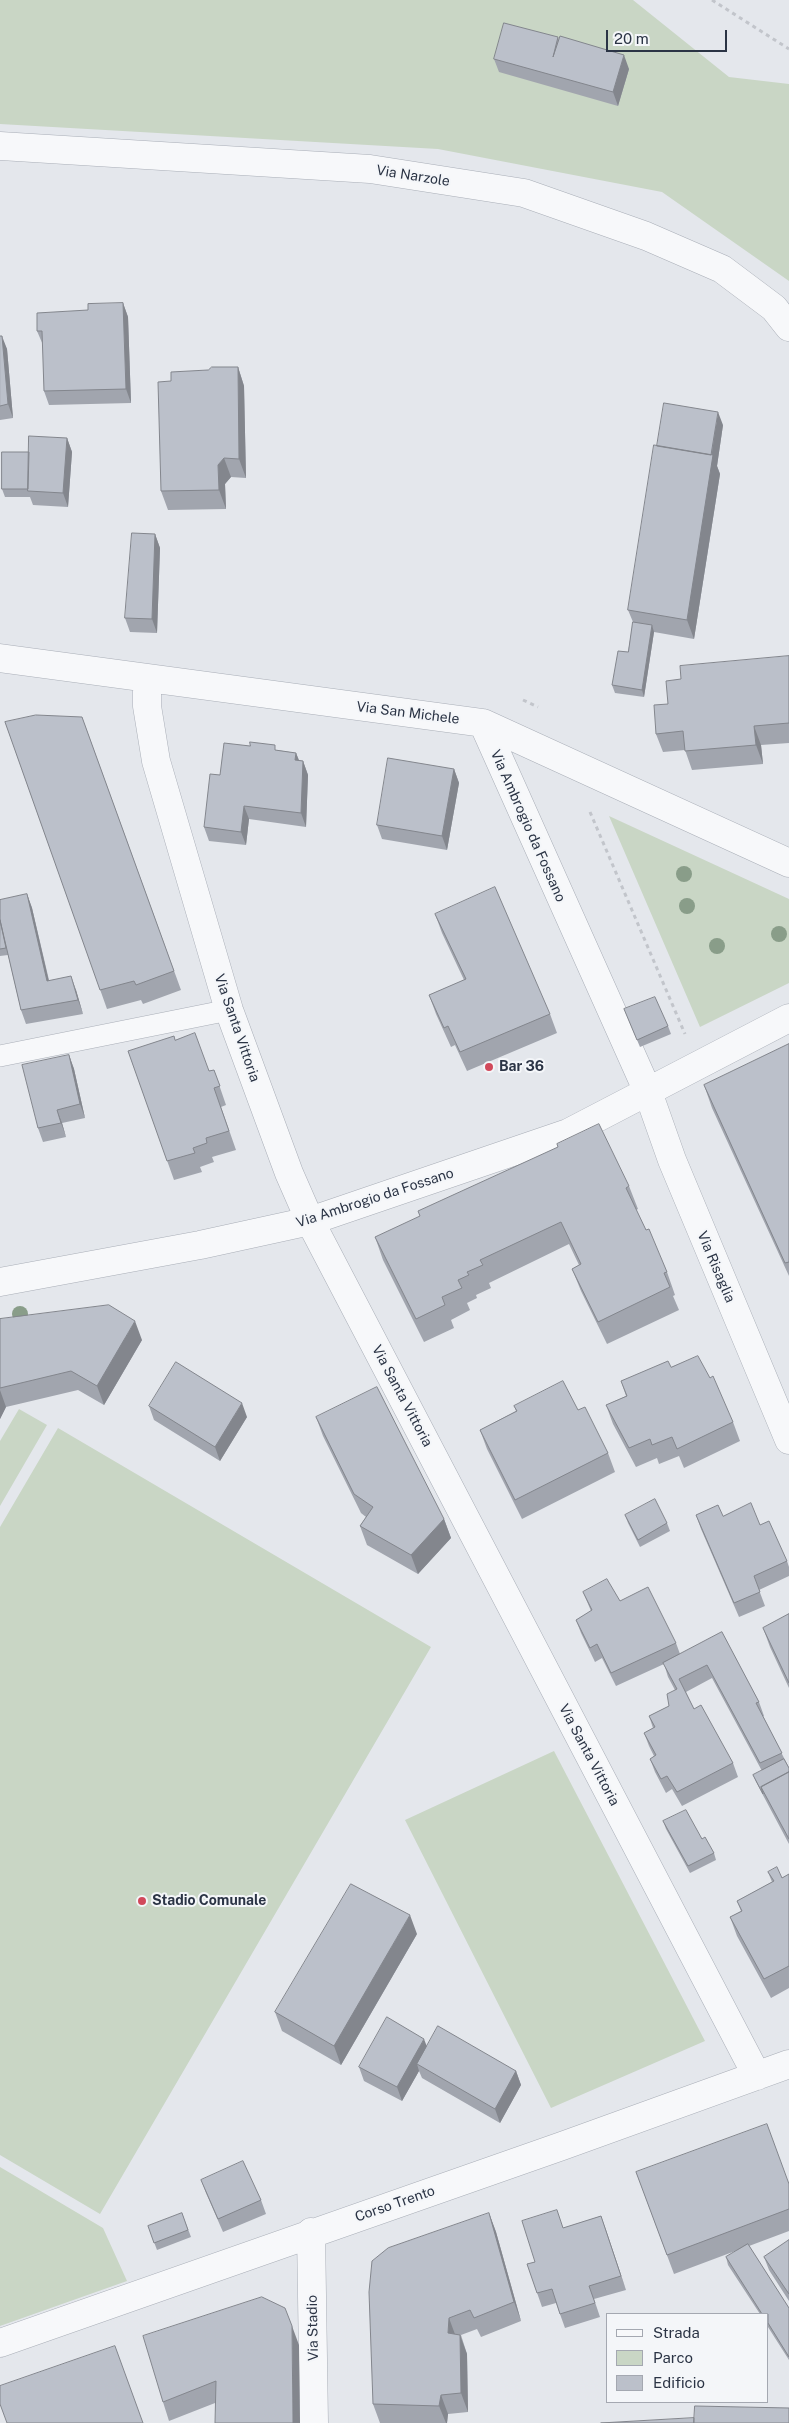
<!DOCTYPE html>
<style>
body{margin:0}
#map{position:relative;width:789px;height:2423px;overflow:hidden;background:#e4e7ec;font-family:"Public Sans",sans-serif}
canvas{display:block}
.legend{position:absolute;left:606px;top:2313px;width:162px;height:90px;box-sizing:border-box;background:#f4f6f9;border:1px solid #a4a8b1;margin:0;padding:6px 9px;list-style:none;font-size:15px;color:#2b3445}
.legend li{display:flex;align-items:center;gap:10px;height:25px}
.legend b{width:25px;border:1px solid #a4a8b1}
.scale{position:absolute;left:606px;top:30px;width:121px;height:22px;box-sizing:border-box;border:2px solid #2b3445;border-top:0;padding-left:6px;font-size:15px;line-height:18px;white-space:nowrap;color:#2b3445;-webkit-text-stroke:4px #f4f6f9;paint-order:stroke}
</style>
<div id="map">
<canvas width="789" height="2423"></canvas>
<ul class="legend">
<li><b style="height:6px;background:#f7f8fa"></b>Strada</li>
<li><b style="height:14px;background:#c9d6c5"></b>Parco</li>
<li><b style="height:14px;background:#bbc0ca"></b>Edificio</li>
</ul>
<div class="scale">20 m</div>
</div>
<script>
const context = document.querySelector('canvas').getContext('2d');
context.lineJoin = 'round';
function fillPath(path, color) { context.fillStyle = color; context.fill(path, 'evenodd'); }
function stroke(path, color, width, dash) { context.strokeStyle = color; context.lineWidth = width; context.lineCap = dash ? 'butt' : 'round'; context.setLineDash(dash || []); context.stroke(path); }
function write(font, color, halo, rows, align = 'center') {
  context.font = font + ' "Public Sans",sans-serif'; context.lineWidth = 4; context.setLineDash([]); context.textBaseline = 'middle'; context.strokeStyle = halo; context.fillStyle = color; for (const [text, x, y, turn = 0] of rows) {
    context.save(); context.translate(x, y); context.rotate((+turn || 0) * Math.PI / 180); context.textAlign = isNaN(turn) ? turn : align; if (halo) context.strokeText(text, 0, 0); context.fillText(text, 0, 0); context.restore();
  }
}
fillPath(new Path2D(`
 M 0,0 L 633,0 L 729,77 L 789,84 L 789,281 L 662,192 L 438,149 L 0,124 Z
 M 609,816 L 789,899 L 789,983 L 700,1027 Z
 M 19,1409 L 47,1425 L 0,1506 L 0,1441 Z
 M 58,1428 L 431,1647 L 100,2214 L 0,2155 L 0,1527 Z
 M 554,1751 L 705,2041 L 551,2108 L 405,1820 Z
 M 0,2167 L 103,2228 L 127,2281 L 0,2326 Z`), '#c9d6c5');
const service = new Path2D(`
 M 0,1056 L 229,1010`);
const minor = new Path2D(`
 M 0,146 L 370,169 L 524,193 L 646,236 L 722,269 L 774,308 L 789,327
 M 0,658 L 483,723 L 789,863
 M 147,679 L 147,706 L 156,761 L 229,1010 L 289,1173 L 310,1221 L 757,2076
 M 483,723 L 648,1092 L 672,1160 L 789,1440
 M 0,1282 L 200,1245 L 310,1221 L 568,1133 L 789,1018
 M 311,2232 L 314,2423
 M 0,2343 L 562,2146 L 789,2064`);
stroke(service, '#a9aeb7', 22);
stroke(minor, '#a9aeb7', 29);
stroke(new Path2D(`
 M 712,0 L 789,49
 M 523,700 L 538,707
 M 590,812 L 685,1034`), '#c2c5cb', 3, [4, 4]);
stroke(service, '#f7f8fa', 21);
stroke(minor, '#f7f8fa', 28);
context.fillStyle = '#899d89';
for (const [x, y] of [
 [684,874],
 [687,906],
 [779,934],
 [717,946],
 [20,1314]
]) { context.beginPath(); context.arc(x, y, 8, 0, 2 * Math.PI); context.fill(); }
fillPath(new Path2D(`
 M 558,37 L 559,40 L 629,69 L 618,106 L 499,72 L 494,59 Z
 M 123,303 L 128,317 L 131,403 L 49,405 L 44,391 L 43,345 L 37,331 Z
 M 0,336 L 7,349 L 13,418 L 0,420 Z
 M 238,367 L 244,386 L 246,478 L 231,477 L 225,484 L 226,509 L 168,510 L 161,491 L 171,381 L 208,370 Z
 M 723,425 L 717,466 L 720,474 L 694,639 L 654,632 L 644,697 L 615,693 L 612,685 L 628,652 L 633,622 L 628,610 L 657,446 Z
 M 67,438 L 72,452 L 68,507 L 33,505 L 30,497 L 5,497 L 2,489 L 29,452 Z
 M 155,534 L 160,548 L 157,633 L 130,632 L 125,618 Z
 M 789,656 L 789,743 L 761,745 L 763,764 L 692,770 L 685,750 L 663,752 L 656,734 L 668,704 L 681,679 Z
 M 82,717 L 181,990 L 143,1004 L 141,1000 L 107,1009 L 5,722 Z
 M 277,750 L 296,753 L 299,760 L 303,761 L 308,775 L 306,827 L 249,819 L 246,845 L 209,841 L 204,827 Z
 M 454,769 L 459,783 L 447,850 L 382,839 L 377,825 Z
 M 27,894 L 32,908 L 49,980 L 76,990 L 83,1014 L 26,1024 L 21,1010 L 8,955 L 0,956 L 0,900 Z
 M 435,914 L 550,1014 L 557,1033 L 467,1071 L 455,1045 L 451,1047 L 436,1014 L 429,995 L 464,980 L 442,933 Z
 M 624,1009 L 668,1026 L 671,1034 L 640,1047 Z
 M 176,1040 L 209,1071 L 214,1070 L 226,1105 L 221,1107 L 236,1150 L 212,1157 L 214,1162 L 200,1167 L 202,1172 L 174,1180 L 128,1051 Z
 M 789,1044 L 789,1276 L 712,1108 L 704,1085 Z
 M 69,1055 L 74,1069 L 85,1118 L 62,1123 L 66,1137 L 43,1142 L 38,1128 Z
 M 629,1186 L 638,1209 L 636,1210 L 667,1272 L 675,1295 L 673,1296 L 679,1310 L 607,1344 L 581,1291 L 572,1269 L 579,1265 L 569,1244 L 489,1283 L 491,1288 L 476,1295 L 477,1298 L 467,1303 L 470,1310 L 451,1320 L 454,1328 L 424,1342 L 383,1260 L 375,1237 Z
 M 0,1319 L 142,1340 L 104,1405 L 78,1390 L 6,1407 L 0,1419 Z
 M 671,1367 L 733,1422 L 740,1441 L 684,1468 L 679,1456 L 659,1464 L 657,1458 L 636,1467 L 613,1424 L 606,1405 L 626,1396 L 621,1381 Z
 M 149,1406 L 247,1417 L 220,1461 L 154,1420 Z
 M 514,1406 L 578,1410 L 608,1453 L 615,1472 L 522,1519 L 487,1449 L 480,1430 L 516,1411 Z
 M 316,1417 L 444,1519 L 451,1538 L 418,1574 L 367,1545 L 360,1526 L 366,1517 L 361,1513 L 323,1436 Z
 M 625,1515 L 667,1523 L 670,1531 L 640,1547 L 628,1523 Z
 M 696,1515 L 723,1516 L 760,1525 L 787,1561 L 789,1567 L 789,1576 L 759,1590 L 765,1606 L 739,1617 L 701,1529 Z
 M 583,1592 L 620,1601 L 676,1643 L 680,1654 L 722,1632 L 759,1702 L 764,1716 L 763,1716 L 789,1768 L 789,1844 L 756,1782 L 753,1775 L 762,1771 L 712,1678 L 686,1692 L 694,1709 L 733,1763 L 738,1777 L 682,1806 L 672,1789 L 666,1793 L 655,1772 L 650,1759 L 654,1756 L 649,1746 L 644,1733 L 653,1728 L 649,1716 L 669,1706 L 675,1690 L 668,1677 L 664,1664 L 616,1686 L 602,1658 L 595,1662 L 581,1633 L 576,1620 L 591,1611 Z
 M 789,1614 L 789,1688 L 770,1647 L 763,1628 Z
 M 663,1821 L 702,1839 L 714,1853 L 716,1860 L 690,1873 L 666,1829 Z
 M 768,1872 L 782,1878 L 789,1874 L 789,1988 L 771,1998 L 737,1936 L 730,1917 L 741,1911 L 737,1901 L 772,1882 Z
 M 417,1934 L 341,2065 L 282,2031 L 275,2012 Z
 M 427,2046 L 516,2071 L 521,2085 L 500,2123 L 422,2078 L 419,2071 L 402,2101 L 364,2081 L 359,2067 Z
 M 636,2172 L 789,2184 L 789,2231 L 749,2246 L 789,2308 L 789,2360 L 768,2327 L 768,2314 L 760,2314 L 728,2265 L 726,2257 L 738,2250 L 674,2274 Z
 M 201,2180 L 261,2200 L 266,2214 L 223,2232 L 206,2193 Z
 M 182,2213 L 191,2237 L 157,2250 L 148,2226 Z
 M 489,2213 L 496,2232 L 521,2321 L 481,2337 L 477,2329 L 461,2335 L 467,2354 L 468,2412 L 448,2414 L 447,2423 L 380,2423 L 373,2404 Z
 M 601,2216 L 626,2290 L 594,2299 L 600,2317 L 565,2328 L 556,2303 L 542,2307 L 527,2264 L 535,2262 L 563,2228 Z
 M 789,2240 L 789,2301 L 769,2270 L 764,2257 Z
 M 299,2345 L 215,2403 L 169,2421 L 163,2402 Z`), '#a1a5ae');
fillPath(new Path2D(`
 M 624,55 L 629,69 L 618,106 L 613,92 Z
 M 123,303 L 128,317 L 131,403 L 126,389 Z
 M 2,336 L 7,349 L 13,418 L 8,404 Z
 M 238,367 L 244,386 L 246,478 L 239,459 Z
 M 718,412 L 723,425 L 717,466 L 720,474 L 694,639 L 687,620 Z
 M 67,438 L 72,452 L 68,507 L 63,493 Z
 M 224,458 L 231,477 L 225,484 L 226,509 L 219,490 L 218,465 Z
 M 155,534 L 160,548 L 157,633 L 152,619 Z
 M 652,625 L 654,632 L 644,697 L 642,690 Z
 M 754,726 L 761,745 L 763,764 L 756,745 Z
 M 296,753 L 301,766 L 295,760 Z
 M 303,761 L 308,775 L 306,827 L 301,813 Z
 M 454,769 L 459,783 L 447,850 L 442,836 Z
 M 244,806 L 249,819 L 246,845 L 241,832 Z
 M 27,894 L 32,908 L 52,995 L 47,981 Z
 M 71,976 L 76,990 L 83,1014 L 78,1000 Z
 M 69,1055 L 74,1069 L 85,1118 L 80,1104 Z
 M 57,1110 L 62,1123 L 66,1137 L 61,1123 Z
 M 135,1321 L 142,1340 L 104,1405 L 97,1386 Z
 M 0,1390 L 6,1407 L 0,1419 Z
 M 242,1403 L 247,1417 L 220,1461 L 215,1447 Z
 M 444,1519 L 451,1538 L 418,1574 L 411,1555 Z
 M 410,1915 L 417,1934 L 341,2065 L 334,2046 Z
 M 424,2039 L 429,2052 L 417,2064 L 419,2071 L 402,2101 L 397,2087 Z
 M 516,2071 L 521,2085 L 500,2123 L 495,2109 Z
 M 489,2213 L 496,2232 L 521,2321 L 514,2302 Z
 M 601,2216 L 606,2230 L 626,2290 L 621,2276 Z
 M 449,2318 L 456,2337 L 448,2333 Z
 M 292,2326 L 299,2345 L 300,2423 L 293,2423 Z
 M 460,2335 L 467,2354 L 468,2412 L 461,2393 Z
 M 441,2395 L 448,2414 L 447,2423 L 446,2423 L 439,2406 Z`), '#83868d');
const building = new Path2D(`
 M 504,23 L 558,37 L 553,57 L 560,36 L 624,55 L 613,92 L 494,59 Z
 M 123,303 L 126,389 L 44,391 L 42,331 L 37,331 L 37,313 L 88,310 L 88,304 Z
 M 0,336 L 2,336 L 8,404 L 0,406 Z
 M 212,367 L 238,367 L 239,459 L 224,458 L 218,465 L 219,490 L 161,491 L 158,382 L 171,381 L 171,372 L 208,370 Z
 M 664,403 L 718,412 L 711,455 L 657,446 Z
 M 29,436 L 67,438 L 63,493 L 28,491 Z
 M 654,445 L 713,455 L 687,620 L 628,610 Z
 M 2,452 L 29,452 L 28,489 L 2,489 Z
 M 132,533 L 155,534 L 152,619 L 125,618 Z
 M 633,622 L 652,625 L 642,690 L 612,685 L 618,651 L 628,652 Z
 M 789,656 L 789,723 L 754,726 L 756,745 L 685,751 L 683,731 L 656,734 L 654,705 L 668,704 L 666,681 L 681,679 L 680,666 Z
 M 36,715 L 82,717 L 174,971 L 136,985 L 134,981 L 100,990 L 5,722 Z
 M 250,742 L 275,745 L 275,750 L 296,753 L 295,760 L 303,761 L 301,813 L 244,806 L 241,832 L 204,827 L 210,774 L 220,775 L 224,743 L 250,746 Z
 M 388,758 L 454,769 L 442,836 L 377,825 Z
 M 495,887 L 550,1014 L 460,1052 L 448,1026 L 444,1028 L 429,995 L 466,979 L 435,914 Z
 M 27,894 L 47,981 L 71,976 L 78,1000 L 21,1010 L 0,920 L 0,900 Z
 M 0,920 L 6,948 L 0,949 Z
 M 655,997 L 668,1026 L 637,1040 L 624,1009 Z
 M 195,1033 L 209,1071 L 214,1070 L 220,1086 L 214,1088 L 229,1131 L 206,1138 L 207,1143 L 193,1148 L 195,1153 L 167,1161 L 128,1051 L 174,1036 L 175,1040 Z
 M 789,1044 L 789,1262 L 785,1263 L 704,1085 Z
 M 69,1055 L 80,1104 L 57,1110 L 61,1123 L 38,1128 L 22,1065 Z
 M 599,1124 L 629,1186 L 626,1188 L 646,1230 L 649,1229 L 667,1272 L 664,1273 L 670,1287 L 598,1322 L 572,1269 L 581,1264 L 561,1222 L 480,1260 L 483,1265 L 467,1272 L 469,1275 L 458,1280 L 462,1288 L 442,1297 L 445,1305 L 416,1319 L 375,1237 L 420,1216 L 418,1211 L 558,1147 L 557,1144 Z
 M 109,1305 L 135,1321 L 97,1386 L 71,1371 L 0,1388 L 0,1319 Z
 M 698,1356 L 710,1378 L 713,1376 L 733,1422 L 677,1449 L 672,1437 L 652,1445 L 650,1439 L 629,1448 L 606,1405 L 627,1396 L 621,1381 L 668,1361 L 671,1367 Z
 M 176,1362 L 242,1403 L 215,1447 L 149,1406 Z
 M 563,1381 L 578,1410 L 585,1407 L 608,1453 L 515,1500 L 480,1430 L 517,1411 L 514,1406 Z
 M 377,1387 L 444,1519 L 411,1555 L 360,1526 L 373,1507 L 354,1494 L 316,1417 Z
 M 655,1499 L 667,1523 L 638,1540 L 625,1515 Z
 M 751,1503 L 760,1525 L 769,1521 L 787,1561 L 754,1576 L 760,1592 L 734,1603 L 696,1515 L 718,1505 L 723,1516 Z
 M 607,1579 L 620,1601 L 648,1587 L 676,1643 L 611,1673 L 597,1644 L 590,1648 L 576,1620 L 592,1610 L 583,1592 Z
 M 789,1614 L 789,1683 L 763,1628 Z
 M 722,1632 L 759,1702 L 756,1703 L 782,1753 L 760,1763 L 707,1665 L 679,1679 L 694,1709 L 701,1705 L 733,1763 L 677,1792 L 667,1776 L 661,1779 L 650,1759 L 656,1755 L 644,1733 L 655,1727 L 649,1716 L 669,1706 L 667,1694 L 677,1689 L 663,1663 Z
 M 784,1759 L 789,1768 L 789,1772 L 761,1787 L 763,1794 L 753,1775 Z
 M 789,1772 L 789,1839 L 761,1787 Z
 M 686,1810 L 702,1839 L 705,1837 L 714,1853 L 688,1866 L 663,1821 Z
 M 777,1867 L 782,1878 L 789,1874 L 789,1966 L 764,1979 L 730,1917 L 742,1911 L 737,1901 L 774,1881 L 768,1872 Z
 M 351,1884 L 410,1915 L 334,2046 L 275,2012 Z
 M 387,2017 L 424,2039 L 397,2087 L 359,2067 Z
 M 438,2026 L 516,2071 L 495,2109 L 417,2064 Z
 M 767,2124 L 789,2184 L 789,2209 L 667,2255 L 636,2172 Z
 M 243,2161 L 261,2200 L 218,2219 L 201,2180 Z
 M 557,2210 L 563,2228 L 601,2216 L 621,2276 L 589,2286 L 595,2303 L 560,2314 L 552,2289 L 537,2293 L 527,2264 L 535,2262 L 522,2221 Z
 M 182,2213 L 188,2230 L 154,2243 L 148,2226 Z
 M 489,2213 L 514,2302 L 474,2318 L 470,2310 L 449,2318 L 448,2333 L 460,2335 L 461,2393 L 441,2395 L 439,2406 L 373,2404 L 369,2292 L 372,2261 L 388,2248 Z
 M 789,2240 L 789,2294 L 764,2257 Z
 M 748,2244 L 789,2308 L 789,2357 L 768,2323 L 768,2314 L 762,2314 L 726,2257 Z
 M 262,2297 L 285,2308 L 292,2326 L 293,2423 L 215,2423 L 216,2381 L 163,2402 L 143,2336 Z
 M 115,2346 L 143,2423 L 7,2423 L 0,2404 L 0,2386 Z
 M 695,2406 L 789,2408 L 789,2423 L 694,2423 Z
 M 694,2418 L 694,2423 L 601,2423 Z`);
fillPath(building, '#bbc0ca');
stroke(building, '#83868d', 1);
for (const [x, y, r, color] of [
 [489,1067,5,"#d1495b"],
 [142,1901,5,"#d1495b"]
]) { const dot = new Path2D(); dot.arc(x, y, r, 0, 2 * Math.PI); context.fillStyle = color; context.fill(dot); stroke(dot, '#f4f6f9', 2); }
write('14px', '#2b3445', '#f4f6f9', [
 ["Via Narzole",413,176,9],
 ["Via San Michele",408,713,7],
 ["Via Ambrogio da Fossano",528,826,66],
 ["Via Santa Vittoria",237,1028,71],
 ["Via Ambrogio da Fossano",375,1198,-18],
 ["Via Risaglia",716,1267,67],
 ["Via Santa Vittoria",402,1396,62],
 ["Via Santa Vittoria",589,1755,62],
 ["Corso Trento",395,2204,-19],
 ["Via Stadio",313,2328,-91]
]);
write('bold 14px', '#2b3445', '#f4f6f9', [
 ["Bar 36",499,1067],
 ["Stadio Comunale",152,1901]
], 'left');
</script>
